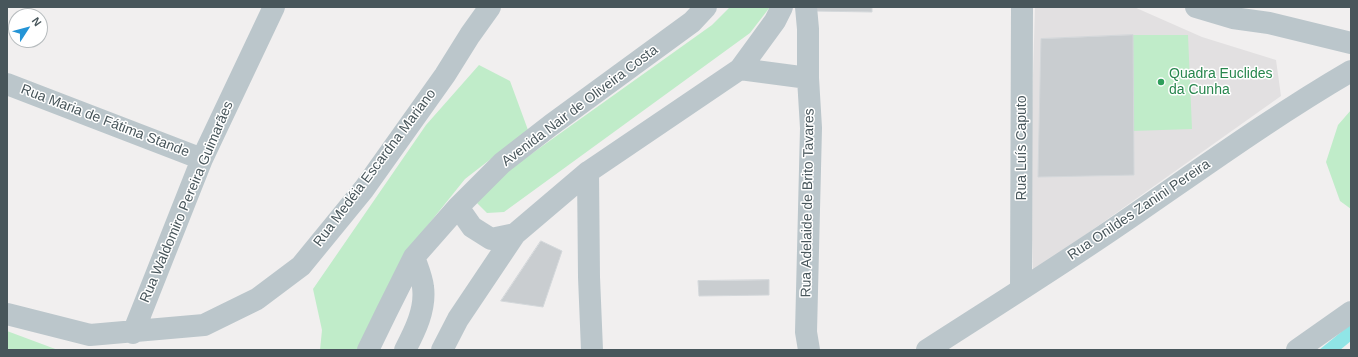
<!DOCTYPE html>
<meta charset="utf-8">
<style>
body{margin:0}
#map{position:relative;width:1358px;height:357px;overflow:hidden;background:#f1efef;font-family:Helvetica,sans-serif}
canvas{display:block}
.frame{position:absolute;inset:0;border:8px solid #48565b;pointer-events:none}
.north{position:absolute;left:8px;top:8px;width:40px;height:40px;box-sizing:border-box;background:#fff;border:1px solid #b6bbbd;border-radius:50%;rotate:54deg;font-size:11px;font-weight:700;line-height:16px;text-align:center;color:#48565b}
.north::after{content:'';display:block;margin:auto;width:14px;height:18px;background:#2494d6;clip-path:polygon(50% 0,100% 100%,50% 72%,0 100%)}
</style>
<div id="map">
<canvas width="1358" height="357"></canvas>
<div class="frame"></div>
<div class="north">N</div>
</div>
<script>
const context = document.querySelector('canvas').getContext('2d');
context.lineJoin = 'round';
function fillPath(path, color) { context.fillStyle = color; context.fill(path, 'evenodd'); }
function stroke(path, color, width, dash) { context.strokeStyle = color; context.lineWidth = width; context.lineCap = dash ? 'butt' : 'round'; context.setLineDash(dash || []); context.stroke(path); }
function write(font, color, halo, rows, align = 'center') {
  context.font = font + ' Helvetica,sans-serif'; context.lineWidth = 3; context.setLineDash([]); context.textBaseline = 'middle'; context.strokeStyle = halo; context.fillStyle = color; for (const [text, x, y, turn = 0] of rows) {
    context.save(); context.translate(x, y); context.rotate((+turn || 0) * Math.PI / 180); context.textAlign = isNaN(turn) ? turn : align; if (halo) context.strokeText(text, 0, 0); context.fillText(text, 0, 0); context.restore();
  }
}
fillPath(new Path2D(`
 M 1035,7 L 1134,7 L 1202,37 L 1276,60 L 1281,96 L 1033,272 L 1030,177 Z`), '#e2e0e1');
fillPath(new Path2D(`
 M 730,7 L 770,7 L 750,33 L 504,212 L 487,213 L 477,203 L 492,182 L 712,25 Z
 M 1133,35 L 1188,35 L 1192,129 L 1132,131 Z
 M 479,65 L 510,81 L 528,130 L 465,179 L 420,235 L 359,350 L 320,350 L 322,330 L 313,289 L 426,125 Z
 M 1351,110 L 1351,209 L 1340,201 L 1326,162 L 1338,125 Z
 M 7,331 L 58,350 L 7,350 Z`), '#c0ecc9');
fillPath(new Path2D(`
 M 1351,324 L 1351,341 L 1340,350 L 1319,350 Z`), '#90e5e6');
const building = new Path2D(`
 M 813,7 L 872,7 L 872,12 L 813,11 Z
 M 1133,35 L 1134,175 L 1038,177 L 1041,39 Z
 M 541,241 L 562,251 L 543,307 L 501,301 Z
 M 769,280 L 769,295 L 699,296 L 698,281 Z`);
fillPath(building, '#c9cdd0');
stroke(building, '#d3d7da', 1);
stroke(new Path2D(`
 M 806,7 L 808,29 L 808,78 L 811,128 L 806,332 L 809,350
 M 1196,7 L 1233,18 L 1269,23 L 1351,43
 M 740,69 L 808,78
 M 7,84 L 202,159
 M 588,172 L 589,277 L 592,350
 M 458,207 L 472,227 L 491,239 L 515,234
 M 1021,289 L 1022,7
 M 7,314 L 90,335 L 204,325 L 257,299 L 301,266 L 364,189 L 445,75 L 470,35 L 490,7
 M 133,333 L 202,159 L 274,7
 M 368,350 L 387,311 L 414,257 L 458,207 L 502,163 L 551,125 L 692,22 L 706,7
 M 405,350 C 415,331 426,309 423,287 C 422,277 417,266 414,257
 M 442,350 L 458,319 L 515,234 L 588,172 L 740,69 L 775,21 L 782,7
 M 927,350 C 992,308 1058,267 1122,223 C 1198,171 1272,117 1351,71
 M 1297,350 L 1351,312`), '#bbc6cb', 22);
for (const [x, y, r, color] of [
 [1161,82,4,"#2e9e5b"]
]) { const dot = new Path2D(); dot.arc(x, y, r, 0, 2 * Math.PI); context.fillStyle = color; context.fill(dot); stroke(dot, '#fff', 1.5); }
write('14px', '#27864d', '#fff', [
 ["Quadra Euclides",1169,74],
 ["da Cunha",1169,90]
], 'left');
write('14px', '#48565b', '#fff', [
 ["Avenida Nair de Oliveira Costa",580,106,-37],
 ["Rua Maria de Fátima Stande",105,121,21],
 ["Rua Luís Caputo",1022,148,-90],
 ["Rua Medéia Escardna Mariano",375,168,-53],
 ["Rua Waldomiro Pereira Guimarães",187,202,-67],
 ["Rua Adelaide de Brito Tavares",808,203,-89],
 ["Rua Onildes Zanini Pereira",1139,210,-34]
]);
</script>
